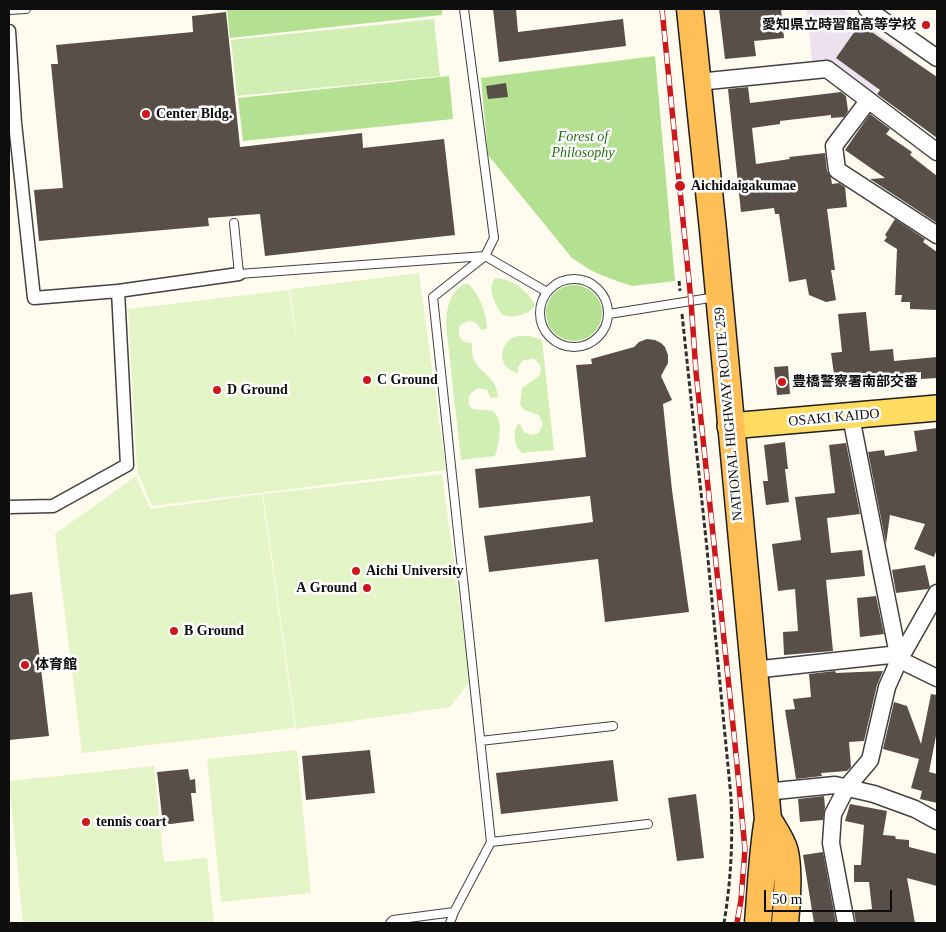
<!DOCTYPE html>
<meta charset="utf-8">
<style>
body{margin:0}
#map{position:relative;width:946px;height:932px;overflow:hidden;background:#fffcef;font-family:"Times New Roman",serif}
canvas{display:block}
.frame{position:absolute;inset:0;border:10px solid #0e0e0e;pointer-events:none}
.scale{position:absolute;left:764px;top:890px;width:128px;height:22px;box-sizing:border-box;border:2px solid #0e0e0e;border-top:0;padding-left:6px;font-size:15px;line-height:18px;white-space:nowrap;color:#0e0e0e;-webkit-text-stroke:4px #fff;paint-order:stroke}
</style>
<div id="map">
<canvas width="946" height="932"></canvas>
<div class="frame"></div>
<div class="scale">50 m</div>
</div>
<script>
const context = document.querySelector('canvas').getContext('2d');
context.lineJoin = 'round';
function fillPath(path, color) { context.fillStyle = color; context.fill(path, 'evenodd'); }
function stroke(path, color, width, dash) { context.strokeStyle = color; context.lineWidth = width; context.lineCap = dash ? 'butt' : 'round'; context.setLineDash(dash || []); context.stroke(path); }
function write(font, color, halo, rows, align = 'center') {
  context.font = font + ' "Times New Roman","Noto Sans JP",serif'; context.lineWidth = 5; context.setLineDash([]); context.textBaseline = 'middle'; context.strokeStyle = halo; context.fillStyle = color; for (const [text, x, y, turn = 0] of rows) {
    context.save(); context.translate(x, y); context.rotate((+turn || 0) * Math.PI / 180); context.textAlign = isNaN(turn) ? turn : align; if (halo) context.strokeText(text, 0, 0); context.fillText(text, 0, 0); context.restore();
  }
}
fillPath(new Path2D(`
 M 806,9 L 843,9 L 904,51 L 873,95 L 813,67 Z`), '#ece1ed');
fillPath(new Path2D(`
 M 434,19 L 440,76 L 237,96 L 231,40 Z
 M 495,278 C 512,279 527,290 535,305 C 530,315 512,319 501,314 C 496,304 486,290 495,278 Z
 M 467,283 C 480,294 486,312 487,329 L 481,330 C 477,320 466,318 459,327 L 459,336 L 464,342 L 472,343 C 469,374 496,370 498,397 L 491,398 L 487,390 L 478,388 L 470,394 C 463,416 483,407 492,411 C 505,417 499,446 495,456 L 461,460 L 446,325 C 447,307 449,291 467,283 Z
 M 518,336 L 530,336 L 542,340 L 554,450 L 522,453 C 514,446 513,434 517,425 L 520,424 L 524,432 L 532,435 L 539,433 L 543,424 L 539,415 L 524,410 L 520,404 L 522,388 L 540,375 C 542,367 540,362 533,359 L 523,360 L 518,367 L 518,373 C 497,369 497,341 518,336 Z`), '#d1eeb4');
fillPath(new Path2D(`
 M 227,9 L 442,9 L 442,15 L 230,38 Z
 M 655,56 L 675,281 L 632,286 L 614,280 L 592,271 L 572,258 L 488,155 L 481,78 Z
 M 449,76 L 453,119 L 243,141 L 238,98 Z
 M546 313a28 28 0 1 1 56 0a28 28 0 1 1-56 0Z`), '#b3e091');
fillPath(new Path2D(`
 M 419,273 L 446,470 L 152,506 L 137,471 L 128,309 L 289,290 L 299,364 L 290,289 Z
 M 442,474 L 470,681 L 450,707 L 296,729 L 263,494 Z
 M 136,476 L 150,509 L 262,494 L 295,728 L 82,753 L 55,534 Z
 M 297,750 L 311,893 L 221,902 L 207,759 Z
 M 154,766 L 164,862 L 207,858 L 214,923 L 23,923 L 9,781 Z`), '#e3f4c7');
fillPath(new Path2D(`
 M 493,9 L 516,9 L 518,32 L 623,19 L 626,46 L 499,62 Z
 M 719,9 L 781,9 L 784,38 L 754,41 L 756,56 L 725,59 Z
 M 226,12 L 240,147 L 362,133 L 363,148 L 444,139 L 455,235 L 265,256 L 260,214 L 208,218 L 209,226 L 39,241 L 34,190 L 63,188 L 51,64 L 58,64 L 56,45 L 193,32 L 192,16 Z
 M 860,24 L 937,77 L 937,138 L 877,94 L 880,90 L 836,58 Z
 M 506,83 L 508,97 L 488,99 L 486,86 Z
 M 748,87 L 750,103 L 841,92 L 846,96 L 848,111 L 844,117 L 831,118 L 831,115 L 780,121 L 780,124 L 752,128 L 756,164 L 790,159 L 789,157 L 825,153 L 827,171 L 831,178 L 832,184 L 839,183 L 845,187 L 847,207 L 827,209 L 835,270 L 831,270 L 836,300 L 826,302 L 809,295 L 806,279 L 789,282 L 779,214 L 775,214 L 774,208 L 741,212 L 728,89 Z
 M 870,114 L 890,129 L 886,134 L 912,152 L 910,155 L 937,176 L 937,223 L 870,179 L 885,178 L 845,150 Z
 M 895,219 L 925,239 L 923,242 L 937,252 L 937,310 L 910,309 L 910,302 L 901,302 L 902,295 L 895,295 L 897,249 L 884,241 L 887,237 L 885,235 Z
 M 866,312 L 870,351 L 893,349 L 894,361 L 937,357 L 937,378 L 921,379 L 921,372 L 895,376 L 895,382 L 848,388 L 848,385 L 836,388 L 831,353 L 842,352 L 838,314 Z
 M 647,339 L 655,340 L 661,343 L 665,347 L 668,355 L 668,363 L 661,376 L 672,400 L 663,404 L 672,490 L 689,612 L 605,622 L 598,559 L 489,572 L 484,536 L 593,522 L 590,496 L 479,508 L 475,469 L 586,457 L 576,365 L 592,364 L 591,359 L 634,347 L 639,342 Z
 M 788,366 L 790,394 L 777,395 L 774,367 Z
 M 937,428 L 937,549 L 934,557 L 914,549 L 925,524 L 890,515 L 886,544 L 868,452 L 884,450 L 885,456 L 917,451 L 914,431 Z
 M 785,442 L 788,469 L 785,469 L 789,502 L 766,505 L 763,481 L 768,481 L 764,445 Z
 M 846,443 L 860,514 L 827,518 L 831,553 L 862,550 L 865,576 L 826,580 L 833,651 L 784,655 L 783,632 L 798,631 L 795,589 L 778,591 L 772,544 L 801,540 L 795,497 L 835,493 L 829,445 Z
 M 925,565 L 930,587 L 928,589 L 896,593 L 892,570 Z
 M 32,592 L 49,736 L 9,740 L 9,595 Z
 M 876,596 L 884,634 L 860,637 L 857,598 Z
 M 835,671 L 836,673 L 883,671 L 877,685 L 864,741 L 849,742 L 851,767 L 847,771 L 821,773 L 822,776 L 796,779 L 785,710 L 795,709 L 793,699 L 811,697 L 809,674 Z
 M 931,694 L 937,695 L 937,737 L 936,736 L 929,772 L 937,774 L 937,803 L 920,799 L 922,791 L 911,788 L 919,759 L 883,749 L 894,702 L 907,706 L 921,744 Z
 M 370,750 L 375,793 L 306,800 L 302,756 Z
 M 613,760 L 618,801 L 501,814 L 496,773 Z
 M 188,769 L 190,780 L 195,779 L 196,793 L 191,793 L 194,821 L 163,825 L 157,772 Z
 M 696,794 L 704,858 L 677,861 L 668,798 Z
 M 824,796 L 825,807 L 823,820 L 800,822 L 798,799 Z
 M 850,804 L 887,811 L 883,835 L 895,836 L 896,839 L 909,840 L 909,847 L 937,854 L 937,886 L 907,878 L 915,923 L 856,923 L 854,911 L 872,909 L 869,882 L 854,882 L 854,865 L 861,865 L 864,825 L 845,821 Z
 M 823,852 L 836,923 L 814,923 L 803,855 Z`), '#584f49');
const service = new Path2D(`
 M 9,10 L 26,9
 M 234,223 L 239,274 L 485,256 L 547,292
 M540 313a34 34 0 1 1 68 0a34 34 0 1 1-68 0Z
 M 609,314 L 716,297
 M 480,741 L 613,726
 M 491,842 L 648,824
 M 390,923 L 393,920 L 454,912
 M 450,923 L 454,912 L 491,842 L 433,297 L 485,256 L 494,238 L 464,9`);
const pedestrian = new Path2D(`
 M 9,31 L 15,123 L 34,298 L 118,291
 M 9,507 L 53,506 L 127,465 L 118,291 L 239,274`);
const minor = new Path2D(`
 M 867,9 L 937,58
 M 698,82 L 827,69 L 937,152
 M 868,101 L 834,146 L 837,170 L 937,235
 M 851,417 L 899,660
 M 753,670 L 890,655 L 937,678
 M 765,792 L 835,785 L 874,794 L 915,809 L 937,821
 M 846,923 L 831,843 L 833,814 L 847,787 L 870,760 L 887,687 L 899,660 L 937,593`);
const primary = new Path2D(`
 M 730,426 L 937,408`);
const trunk = new Path2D(`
 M 690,9 L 713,230 L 768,819 C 762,853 761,888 758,923
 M 768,819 C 773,828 779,836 783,846 C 790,862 787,905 785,923`);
stroke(service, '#414141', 10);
stroke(pedestrian, '#414141', 15);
stroke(minor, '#414141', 19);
stroke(primary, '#1f1f1f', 28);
stroke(trunk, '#1f1f1f', 29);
stroke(new Path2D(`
 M 679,281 L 680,291
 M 682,314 L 707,549 L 731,797 C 733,840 731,881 724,923`), '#303030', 3, [5, 2.5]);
stroke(service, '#fff', 8);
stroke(pedestrian, '#fff', 12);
stroke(minor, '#fff', 16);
stroke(primary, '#ffdb5f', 25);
stroke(trunk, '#ffbe56', 26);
const rail = new Path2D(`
 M 662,9 L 691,301 L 696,372 L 736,754 L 745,849 L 741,900 L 737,923`);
stroke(rail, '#cc181d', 5.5);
stroke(rail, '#fff', 4, [11]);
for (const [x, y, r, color] of [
 [926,25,5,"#cc181d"],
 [146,114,5,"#cc181d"],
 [680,186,6,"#cc181d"],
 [367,380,5,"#cc181d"],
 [782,382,5,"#cc181d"],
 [217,390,5,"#cc181d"],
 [356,571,5,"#cc181d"],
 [367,588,5,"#cc181d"],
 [174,631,5,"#cc181d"],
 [25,665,5,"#cc181d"],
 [86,822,5,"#cc181d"]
]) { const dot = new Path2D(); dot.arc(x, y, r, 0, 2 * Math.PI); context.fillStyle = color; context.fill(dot); stroke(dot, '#fff', 2); }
write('bold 14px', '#0e0e0e', '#fff', [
 ["愛知県立時習館高等学校",916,25,"right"],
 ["Center Bldg.",156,114],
 ["Aichidaigakumae",691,186],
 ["C Ground",377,380],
 ["豊橋警察署南部交番",792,382],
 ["D Ground",227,390],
 ["Aichi University",366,571],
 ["A Ground",357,588,"right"],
 ["B Ground",184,631],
 ["体育館",35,665],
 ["tennis coart",96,822]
], 'left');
write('italic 14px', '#276c17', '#fff', [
 ["Forest of",583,137],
 ["Philosophy",583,153]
]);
write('14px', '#0e0e0e', '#fff', [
 ["NATIONAL HIGHWAY ROUTE 259",729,414,-95],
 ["OSAKI KAIDO",834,418,-5]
]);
</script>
